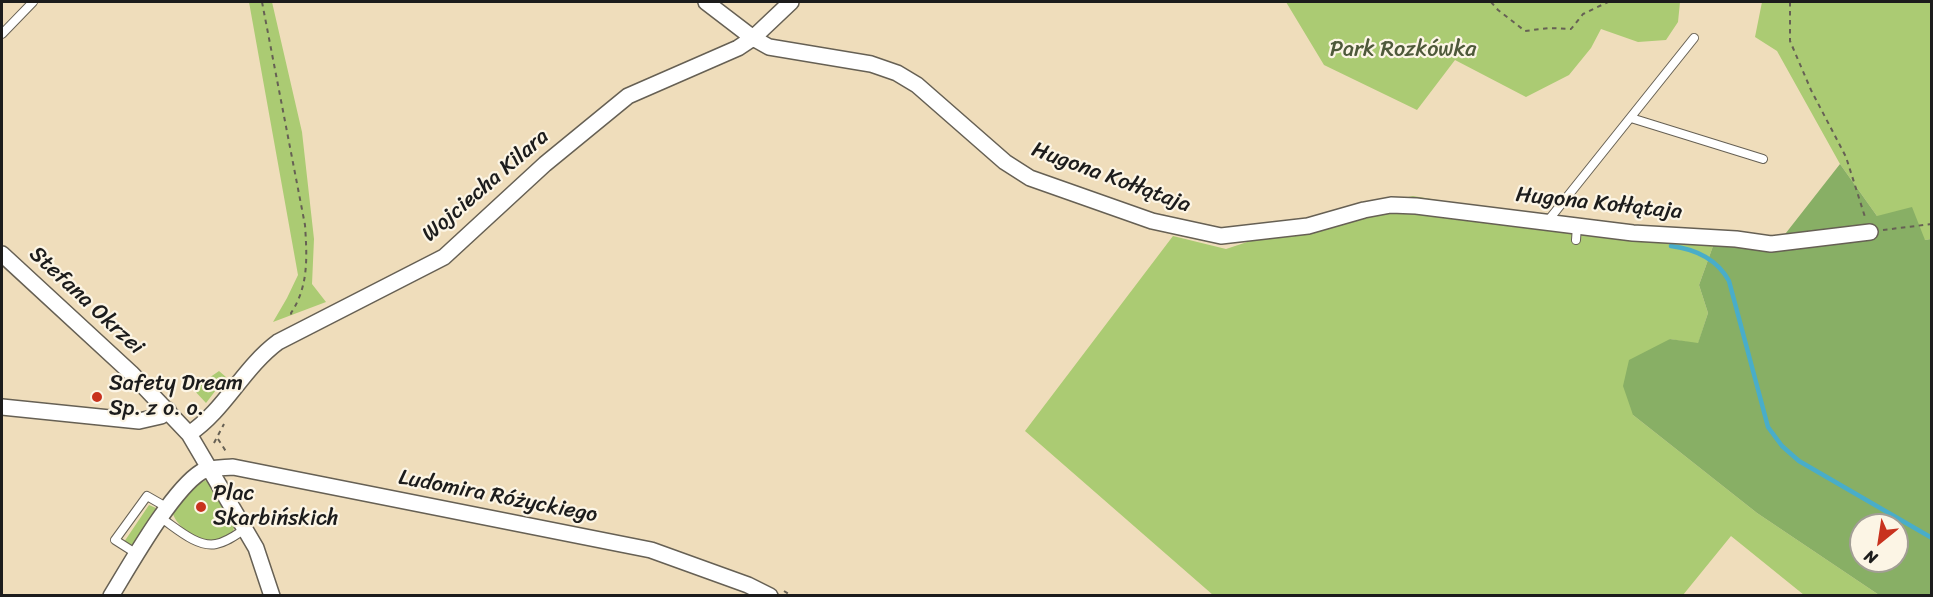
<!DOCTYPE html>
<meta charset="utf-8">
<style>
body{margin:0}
#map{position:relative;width:1933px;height:597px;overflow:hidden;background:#efddbb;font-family:Sriracha,sans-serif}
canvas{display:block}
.frame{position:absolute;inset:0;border:3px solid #1c1c1c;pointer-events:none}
.north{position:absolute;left:1849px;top:513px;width:60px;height:60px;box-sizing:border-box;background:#fcf5e5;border:2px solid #a29e95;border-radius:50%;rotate:210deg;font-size:16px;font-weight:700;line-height:24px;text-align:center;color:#1c1c1c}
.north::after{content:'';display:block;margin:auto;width:21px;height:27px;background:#c8321e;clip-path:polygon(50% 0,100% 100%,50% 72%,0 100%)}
</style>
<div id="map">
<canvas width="1933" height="597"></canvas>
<div class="frame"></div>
<div class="north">N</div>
</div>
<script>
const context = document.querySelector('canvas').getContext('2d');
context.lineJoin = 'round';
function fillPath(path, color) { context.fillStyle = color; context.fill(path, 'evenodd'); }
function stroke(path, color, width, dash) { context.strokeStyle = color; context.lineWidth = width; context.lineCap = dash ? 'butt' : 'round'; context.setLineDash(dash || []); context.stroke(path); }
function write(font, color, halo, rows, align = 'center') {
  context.font = font + ' Sriracha,sans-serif'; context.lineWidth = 4.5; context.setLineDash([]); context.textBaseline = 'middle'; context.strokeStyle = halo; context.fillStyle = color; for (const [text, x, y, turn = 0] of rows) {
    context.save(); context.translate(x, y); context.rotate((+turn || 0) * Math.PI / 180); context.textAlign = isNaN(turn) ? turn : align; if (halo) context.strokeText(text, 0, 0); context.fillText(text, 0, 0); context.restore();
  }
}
fillPath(new Path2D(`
 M 249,2 L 272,2 L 302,132 L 314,239 L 312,284 L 326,302 L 273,322 L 287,298 L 298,275 Z
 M 1286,2 L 1680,2 L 1678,22 L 1666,40 L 1638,42 L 1601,29 L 1591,48 L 1569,75 L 1526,97 L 1455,60 L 1417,110 L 1324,65 Z
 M 1762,2 L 1931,2 L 1931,239 L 1925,240 L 1877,216 L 1840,164 L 1777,51 L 1755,37 Z
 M 1413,196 L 1533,216 L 1717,235 L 1699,285 L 1708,313 L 1698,344 L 1670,339 L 1633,415 L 1757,513 L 1879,595 L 1804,595 L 1731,536 L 1683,595 L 1213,595 L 1025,431 L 1173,236 L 1226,249 L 1344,210 Z
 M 219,371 L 226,377 L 206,403 L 193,389 Z
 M 206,480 L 220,498 L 235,524 L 233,532 C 228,536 222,541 216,542 C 200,545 178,528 173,514 L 190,489 Z
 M 149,505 L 156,508 L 133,547 L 124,542 Z`), '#abcb73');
fillPath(new Path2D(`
 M 1840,164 L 1877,216 L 1912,207 L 1925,240 L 1931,239 L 1931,595 L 1879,595 L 1757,513 L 1633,415 L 1623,386 L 1629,360 L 1670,339 L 1698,343 L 1708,313 L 1699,285 L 1717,235 L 1782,238 ZM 1861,525 L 1897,525 L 1897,561 L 1861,561 Z`), '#88af65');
stroke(new Path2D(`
 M 1671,246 C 1695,249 1717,259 1729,281 L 1768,427 L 1782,446 L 1799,461 L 1932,538`), '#49adc9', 4.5);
const service = new Path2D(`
 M 2,34 L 33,2
 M 1631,118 L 1763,159
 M 1547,222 L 1694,38
 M 1576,240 L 1577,226
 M 161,518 C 175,527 197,548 216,544 C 227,542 236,535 245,529
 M 137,554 L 115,540 L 147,496 L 168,508`);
const minor = new Path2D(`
 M 706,2 L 753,38 L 769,47 L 871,64 L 897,73 L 917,85 L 1005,162 L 1030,178 L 1152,221 L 1221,236 L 1308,226 L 1364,210 L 1391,205 L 1416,206 L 1633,233 L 1736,239 L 1771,244 L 1870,232
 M 2,254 L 131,373 L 189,434 L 256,548 L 272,596
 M 2,407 L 139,421 L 161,416 L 168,410
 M 189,434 C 225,410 243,368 278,342 L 444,257 L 545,164 L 628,96 L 738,48 L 753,38 L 791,2
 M 111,596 C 130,565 172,490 201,472 C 210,467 223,468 233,467 L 651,550 L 748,585 L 770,596`);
stroke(service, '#666054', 10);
stroke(minor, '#666054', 18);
stroke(new Path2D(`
 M 262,2 L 305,225 C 307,256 309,286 291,313 L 292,318
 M 1491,2 L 1498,10 L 1525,31 L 1549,28 L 1571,29 L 1583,14 L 1608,2
 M 1790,2 L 1790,41 L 1811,90 L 1846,157 L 1865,217
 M 1883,230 L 1932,224
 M 218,439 L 227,453
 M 214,443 L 224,424
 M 784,591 L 792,596`), '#666054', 2, [4.5, 4.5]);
stroke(service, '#fff', 8);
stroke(minor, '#fff', 15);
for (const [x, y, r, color] of [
 [97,397,6,"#c8321e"],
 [201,507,6,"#c8321e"]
]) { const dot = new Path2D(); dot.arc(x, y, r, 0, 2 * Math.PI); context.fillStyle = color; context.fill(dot); stroke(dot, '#fcf5e5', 2); }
write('22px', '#4e593a', '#fcf5e5', [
 ["Park Rozkówka",1403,50]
]);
write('22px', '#1c1c1c', '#fcf5e5', [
 ["Hugona Kołłątaja",1111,178,20],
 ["Wojciecha Kilara",486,186,-41],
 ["Hugona Kołłątaja",1599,204,6],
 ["Stefana Okrzei",86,301,43],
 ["Ludomira Różyckiego",498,497,11]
]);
write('22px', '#1c1c1c', '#fcf5e5', [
 ["Safety Dream",109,384],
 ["Sp. z o. o.",109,409],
 ["Plac",213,494],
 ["Skarbińskich",213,519]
], 'left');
</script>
